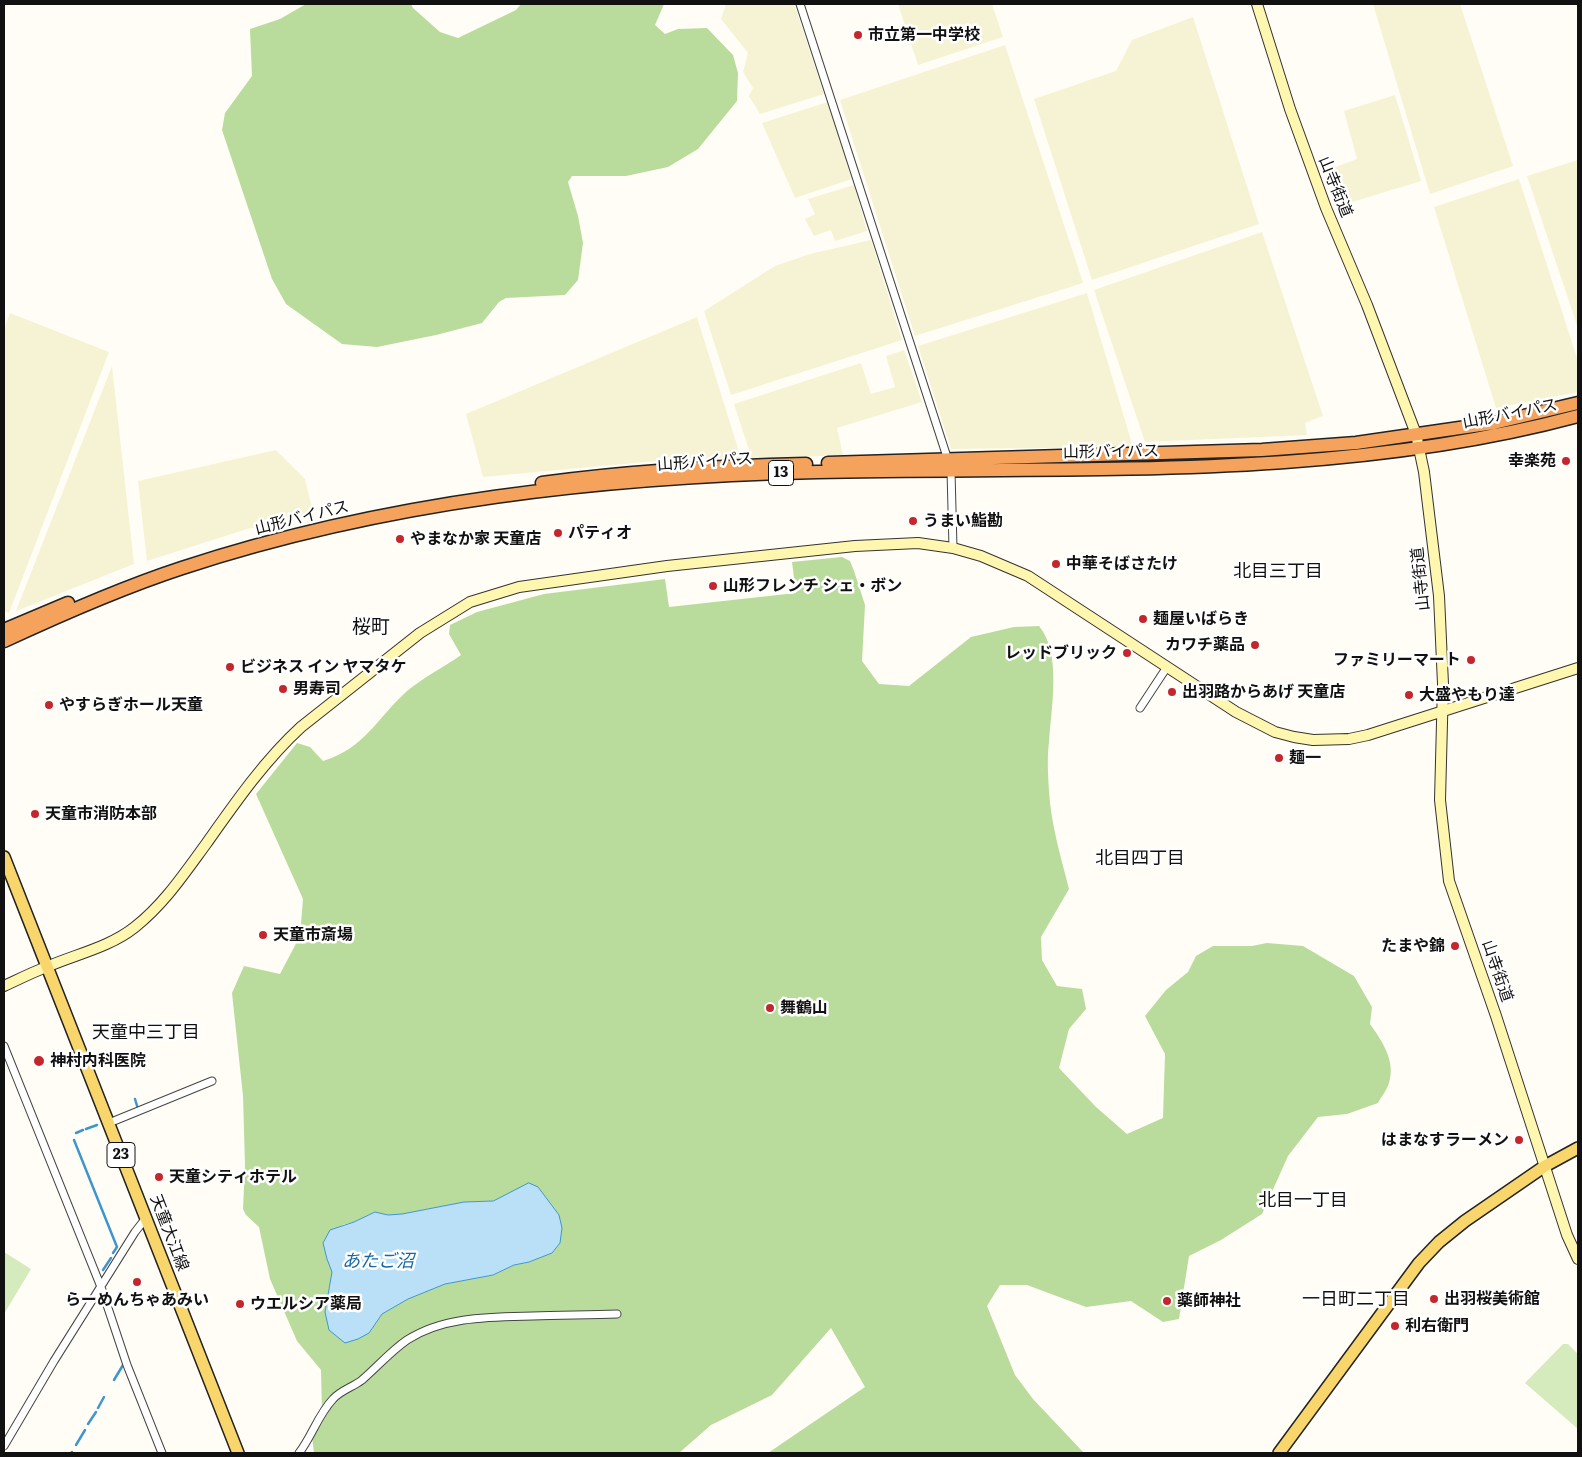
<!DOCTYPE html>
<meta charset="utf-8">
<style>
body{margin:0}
#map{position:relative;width:1582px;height:1457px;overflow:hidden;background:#fffdf5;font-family:Literata,serif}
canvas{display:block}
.frame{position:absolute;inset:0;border:5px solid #111;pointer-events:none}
</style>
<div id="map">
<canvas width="1582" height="1457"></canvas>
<div class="frame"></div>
</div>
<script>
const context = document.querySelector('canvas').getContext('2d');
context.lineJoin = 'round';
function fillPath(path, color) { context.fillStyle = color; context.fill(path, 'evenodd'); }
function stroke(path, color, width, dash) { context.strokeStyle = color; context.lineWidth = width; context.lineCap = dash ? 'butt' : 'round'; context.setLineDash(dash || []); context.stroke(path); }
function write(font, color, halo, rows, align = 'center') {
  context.font = font + ' Literata,"Noto Sans JP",serif'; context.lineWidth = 5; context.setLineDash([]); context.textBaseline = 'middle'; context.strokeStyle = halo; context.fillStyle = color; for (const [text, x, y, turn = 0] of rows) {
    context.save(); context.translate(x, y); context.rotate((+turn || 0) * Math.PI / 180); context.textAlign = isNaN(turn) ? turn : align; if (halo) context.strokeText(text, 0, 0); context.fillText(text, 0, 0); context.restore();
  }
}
fillPath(new Path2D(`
 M 726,4 L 794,4 L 824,94 L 760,114 L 749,96 L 753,88 L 743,72 L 748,53 L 721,19 Z
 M 898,4 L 992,4 L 1003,37 L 918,65 Z
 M 1373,4 L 1460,4 L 1513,166 L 1430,194 Z
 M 1193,17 L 1259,224 L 1092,280 L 1034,99 L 1116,71 L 1132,40 Z
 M 1005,45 L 1083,283 L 915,336 L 840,100 Z
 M 1395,95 L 1421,181 L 1339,206 L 1325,171 L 1357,159 L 1344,111 Z
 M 828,102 L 852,179 L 795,198 L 762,123 Z
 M 1578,160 L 1578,328 L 1527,176 Z
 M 1519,179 L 1578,361 L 1578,392 L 1496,408 L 1434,207 Z
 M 854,185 L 867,231 L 835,241 L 831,230 L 814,236 L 805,219 L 815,214 L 808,199 Z
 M 1262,232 L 1323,416 L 1305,423 L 1307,435 L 1145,442 L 1094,290 Z
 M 871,240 L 902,340 L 731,395 L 704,311 L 775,266 L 810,254 Z
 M 1087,293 L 1133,447 L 951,449 L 918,346 Z
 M 10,313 L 109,352 L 9,613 L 4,611 L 4,329 Z
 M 697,317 L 741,458 L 688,458 L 483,477 L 466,414 Z
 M 904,350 L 922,402 L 837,428 L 843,455 L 752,459 L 734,404 L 861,363 L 871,394 L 895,387 L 886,356 Z
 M 112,366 L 134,564 L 16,611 Z
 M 276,450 L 305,479 L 313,512 L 244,530 L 147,561 L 138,481 Z`), '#f6f3d4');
fillPath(new Path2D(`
 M 4,1252 L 31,1269 L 4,1314 Z
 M 1563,1344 L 1568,1344 L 1578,1354 L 1578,1429 L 1525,1383 Z`), '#d5ebbd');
fillPath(new Path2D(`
 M 306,4 L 411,4 L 413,8 L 440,32 L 458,38 L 516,10 L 521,4 L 664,4 L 655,25 L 665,34 L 678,29 L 707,28 L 733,55 L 738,73 L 737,101 L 698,149 L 668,167 L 626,176 L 572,176 L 568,182 L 578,216 L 583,243 L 578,280 L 565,295 L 506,298 L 499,302 L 482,323 L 436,335 L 377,347 L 342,344 L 286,304 L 272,279 L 222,130 L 225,113 L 252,76 L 250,29 L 280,19 Z
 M 842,557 L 850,561 L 854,571 L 865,605 L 862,661 L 879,684 L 909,686 L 971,637 L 1014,627 L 1039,626 C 1062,653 1051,709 1049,742 C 1047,758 1048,775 1049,791 C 1051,825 1061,857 1069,889 L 1041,937 L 1042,960 L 1057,986 L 1082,989 L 1086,1009 L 1069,1029 L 1059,1068 L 1096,1107 L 1127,1134 L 1163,1118 L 1165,1054 L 1145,1016 L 1166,990 L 1188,972 L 1196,956 L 1213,946 L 1252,946 L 1267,943 L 1303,946 L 1354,976 L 1372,1007 L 1370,1024 C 1382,1041 1396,1061 1389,1083 C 1387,1090 1381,1097 1378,1103 L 1347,1114 L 1318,1117 L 1288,1156 L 1262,1214 L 1221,1240 L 1189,1256 L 1179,1319 L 1163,1322 L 1131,1301 L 1086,1307 L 1027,1285 L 1000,1285 L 987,1306 L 1015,1375 L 1033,1399 L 1084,1453 L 768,1453 L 865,1387 L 831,1328 L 772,1395 L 711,1425 L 679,1453 L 314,1453 L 312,1437 L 322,1414 L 321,1370 L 297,1341 L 270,1279 L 259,1227 L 246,1215 L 243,1209 L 245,1165 L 243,1096 L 232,993 L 244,966 L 280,974 L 300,936 L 303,899 L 256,794 L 297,743 L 310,747 L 323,761 C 364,749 378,717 407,691 C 424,677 444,667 461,655 L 449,634 L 450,625 L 477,612 L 544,594 L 665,579 L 669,607 L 796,593 L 792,562 ZM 538,1187 L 559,1215 L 560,1243 L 552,1253 L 529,1262 L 514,1265 L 493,1275 L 445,1284 L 408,1299 L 382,1314 L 369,1333 L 325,1312 L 329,1288 L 342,1225 L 354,1222 L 375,1212 L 388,1215 L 402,1214 L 465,1202 L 493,1201 Z`), '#b9dc9c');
const water = new Path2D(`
 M 529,1183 L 538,1187 L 559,1215 L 562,1228 L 560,1243 L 552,1253 L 529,1262 L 514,1265 L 493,1275 L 445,1284 L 408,1299 L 382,1314 L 369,1333 L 358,1339 L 345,1343 L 329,1330 L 325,1312 L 332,1272 L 327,1259 L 323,1243 L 330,1230 L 354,1222 L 375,1212 L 388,1215 L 402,1214 L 464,1202 L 493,1201 Z`);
fillPath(water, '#b9e0f7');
stroke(water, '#3f96cf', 1);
stroke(new Path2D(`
 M 135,1099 L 138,1109
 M 86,1129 L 97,1125
 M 76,1133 L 83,1130
 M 74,1140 L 117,1247 L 113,1253
 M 103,1270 L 111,1258
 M 114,1380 L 123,1365
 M 98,1408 L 104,1397
 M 88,1424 L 96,1412
 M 76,1445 L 85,1430
 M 71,1453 L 72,1452`), '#3f96cf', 2.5);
const street = new Path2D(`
 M 800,4 L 948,460 L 951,471 L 953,548
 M 1140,708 L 1167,667
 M 4,1046 L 101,1287 L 127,1365 L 162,1453
 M 109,1123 L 212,1081
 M 4,1446 L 54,1361 L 135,1232 L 146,1218
 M 299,1453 C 312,1436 318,1415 333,1399 C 341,1390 353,1387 362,1380 C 377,1367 391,1351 407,1340 C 444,1316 492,1317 533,1316 C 561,1315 589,1315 617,1314`);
const secondary = new Path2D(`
 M 1257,4 L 1290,109 L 1326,208 L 1367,305 L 1416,434 L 1424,472 L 1439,596 L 1443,684 L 1440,800 L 1449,881 L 1496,1016 L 1567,1235 L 1578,1259
 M 4,986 C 19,979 33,972 49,966 C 77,954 110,947 135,927 C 164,904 184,874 206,844 C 235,803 264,761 301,727 L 420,633 L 470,602 L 519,587 L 667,566 L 855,546 L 918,543 L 953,548 L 981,556 L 1028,576 L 1236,712 L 1275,732 L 1294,737 L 1313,740 L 1349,739 L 1368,735 L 1578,668`);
const primary = new Path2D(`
 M 4,857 L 238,1453
 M 1279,1453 L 1402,1286 L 1419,1263 L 1439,1242 L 1465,1221 L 1545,1166 L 1578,1148`);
const highway = new Path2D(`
 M 828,463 L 1262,450 L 1356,443 L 1494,423 L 1578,403
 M 542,483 C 630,471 717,466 806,464
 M 4,630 L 68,603
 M 4,641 C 62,614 121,588 182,568 C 385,501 604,477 817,472 C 1069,466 1333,482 1578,416`);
stroke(street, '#444', 9);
stroke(secondary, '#333', 12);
stroke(primary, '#222', 14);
stroke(highway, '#222', 15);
stroke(street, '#fff', 7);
stroke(secondary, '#fff6b0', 10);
stroke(primary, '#f9d66b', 11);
stroke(highway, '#f5a25d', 12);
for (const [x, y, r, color] of [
 [858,35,5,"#c4262e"],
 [1566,461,5,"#c4262e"],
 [913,521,5,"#c4262e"],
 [558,533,5,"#c4262e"],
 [400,539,5,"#c4262e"],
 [1056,564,5,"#c4262e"],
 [713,586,5,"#c4262e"],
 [1143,619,5,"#c4262e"],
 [1255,645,5,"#c4262e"],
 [1127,653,5,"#c4262e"],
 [1471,660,5,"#c4262e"],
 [230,667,5,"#c4262e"],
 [283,689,5,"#c4262e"],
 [1172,692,5,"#c4262e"],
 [1409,695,5,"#c4262e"],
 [49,705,5,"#c4262e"],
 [1279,758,5,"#c4262e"],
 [35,814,5,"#c4262e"],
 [263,935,5,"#c4262e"],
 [1455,946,5,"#c4262e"],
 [770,1008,5,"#c4262e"],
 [39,1061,6,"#c4262e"],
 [1519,1140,5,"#c4262e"],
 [159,1177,5,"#c4262e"],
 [137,1282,5,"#c4262e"],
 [1434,1299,5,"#c4262e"],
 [1167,1301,5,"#c4262e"],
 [240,1304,5,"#c4262e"],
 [1395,1326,5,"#c4262e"]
]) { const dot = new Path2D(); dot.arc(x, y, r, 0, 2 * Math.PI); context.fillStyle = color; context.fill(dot); stroke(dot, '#fff', 2); }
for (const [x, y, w] of [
 [781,473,25],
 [121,1155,28]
]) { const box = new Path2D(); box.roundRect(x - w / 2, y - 12.5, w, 25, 4); context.fillStyle = '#fff'; context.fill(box); stroke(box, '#111', 1); }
write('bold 15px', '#111', null, [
 ["13",781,473],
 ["23",121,1155]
]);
write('bold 16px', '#111', '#fff', [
 ["市立第一中学校",868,35],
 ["幸楽苑",1556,461,"right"],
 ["うまい鮨勘",923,521],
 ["パティオ",568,533],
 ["やまなか家 天童店",410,539],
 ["中華そばさたけ",1066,564],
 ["山形フレンチ シェ・ボン",723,586],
 ["麺屋いばらき",1153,619],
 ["カワチ薬品",1245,645,"right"],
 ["レッドブリック",1117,653,"right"],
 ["ファミリーマート",1461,660,"right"],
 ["ビジネス イン ヤマタケ",240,667],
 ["男寿司",293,689],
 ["出羽路からあげ 天童店",1182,692],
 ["大盛やもり達",1419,695],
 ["やすらぎホール天童",59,705],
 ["麺一",1289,758],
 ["天童市消防本部",45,814],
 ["天童市斎場",273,935],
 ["たまや錦",1445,946,"right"],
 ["舞鶴山",780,1008],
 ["神村内科医院",50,1061],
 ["はまなすラーメン",1509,1140,"right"],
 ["天童シティホテル",169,1177],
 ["出羽桜美術館",1444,1299],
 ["らーめんちゃあみい",137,1300,"center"],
 ["薬師神社",1177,1301],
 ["ウエルシア薬局",250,1304],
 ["利右衛門",1405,1326]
], 'left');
write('16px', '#111', '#fff', [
 ["山寺街道",1335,187,68],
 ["山形バイパス",1510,414,-11],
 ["山形バイパス",1111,452,-1],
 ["山形バイパス",705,462,-4],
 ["山形バイパス",302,518,-14],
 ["山寺街道",1421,579,-96],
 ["山寺街道",1497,971,71],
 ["天童大江線",169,1233,69]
]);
write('18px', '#111', '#fff', [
 ["北目三丁目",1278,572],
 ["北目四丁目",1140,859],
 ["天童中三丁目",146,1033],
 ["北目一丁目",1303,1201],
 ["一日町二丁目",1356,1300]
]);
write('italic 18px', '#1768a6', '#fff', [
 ["あたご沼",378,1262]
]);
write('19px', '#111', '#fff', [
 ["桜町",371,627]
]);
</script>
